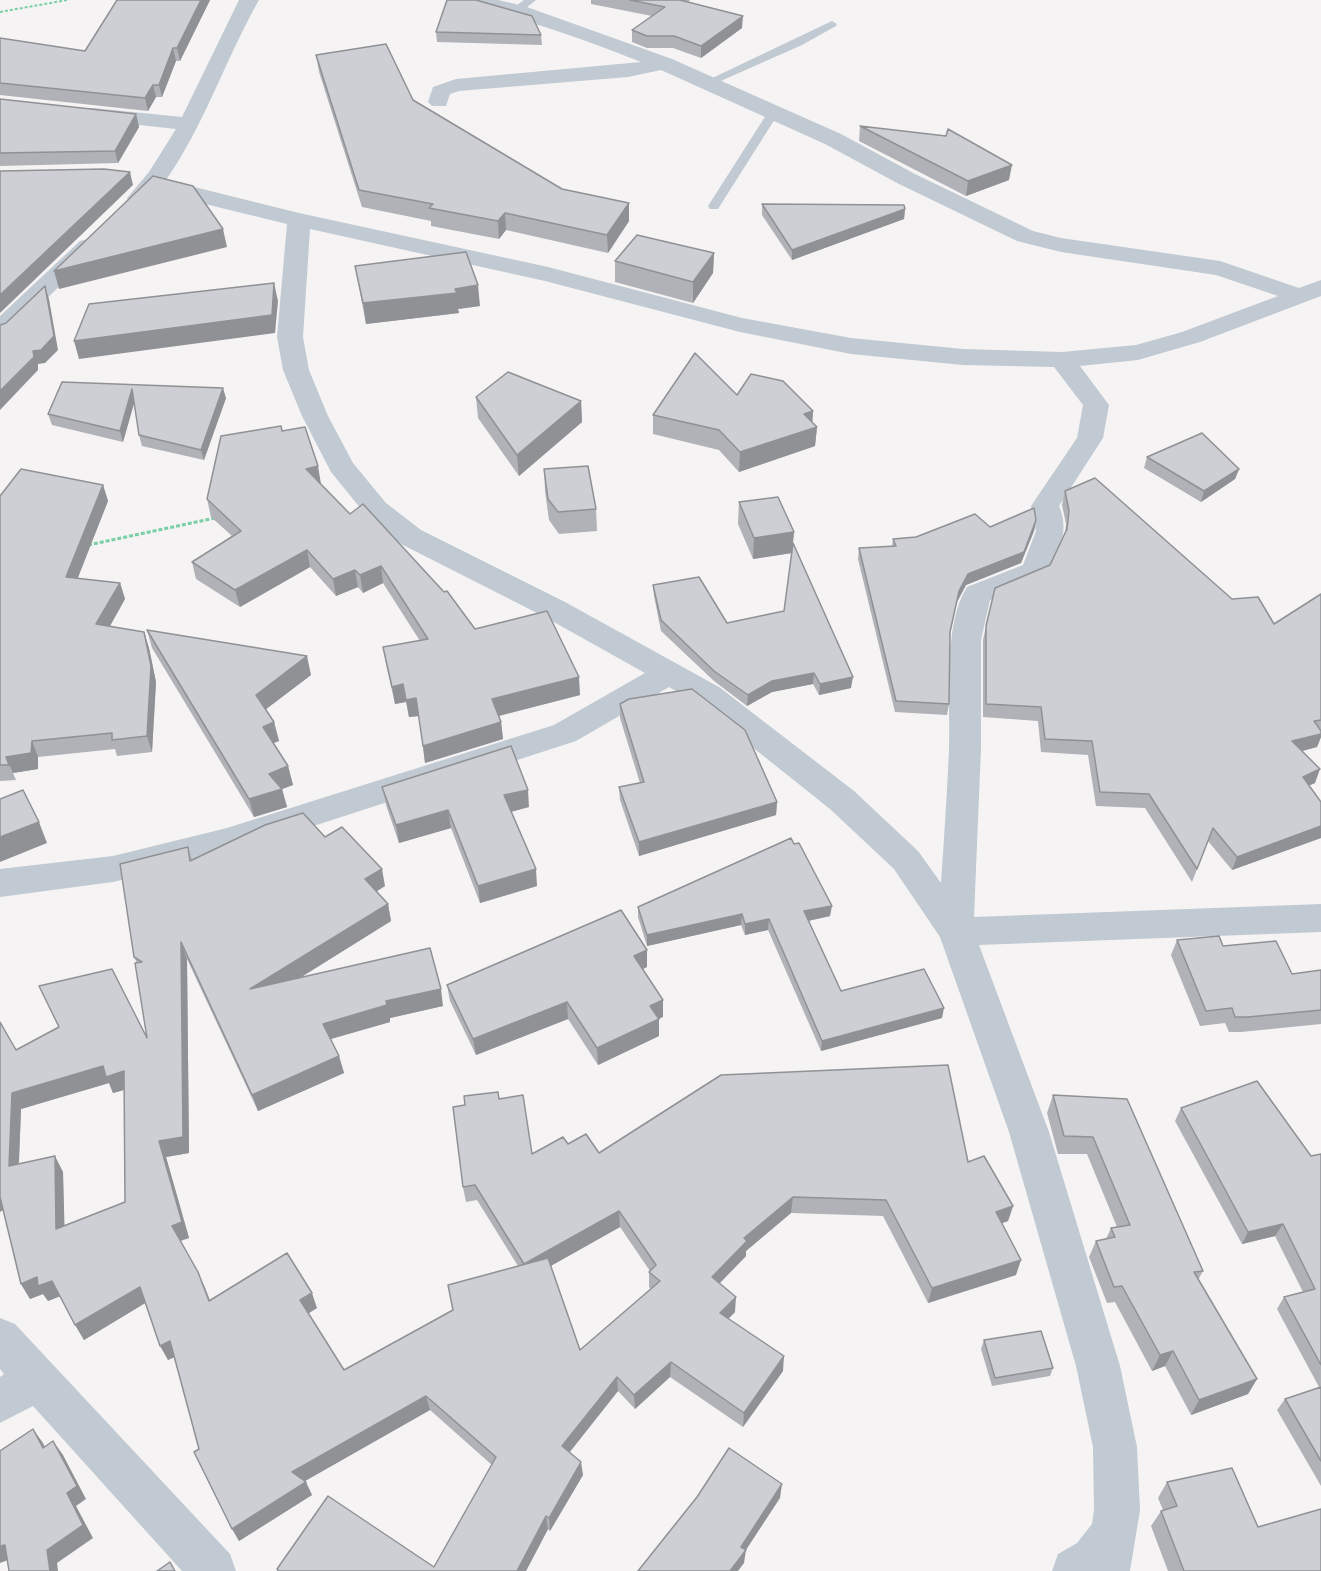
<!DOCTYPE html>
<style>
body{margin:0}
canvas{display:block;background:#f5f3f3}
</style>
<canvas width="1321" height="1571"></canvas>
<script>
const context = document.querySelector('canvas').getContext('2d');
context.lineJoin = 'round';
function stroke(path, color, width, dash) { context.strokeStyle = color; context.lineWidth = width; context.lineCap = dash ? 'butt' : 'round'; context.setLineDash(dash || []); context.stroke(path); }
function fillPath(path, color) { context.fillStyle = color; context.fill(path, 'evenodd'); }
stroke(new Path2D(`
 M 0,12 L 67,0`), '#7ad0a6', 2, [3, 2]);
stroke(new Path2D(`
 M 88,545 L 215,518`), '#7ad0a6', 3, [4, 2]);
fillPath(new Path2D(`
 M 524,0 L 536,0 L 521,12 L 513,12 L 513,8 Z
 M 832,21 L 837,24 L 836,26 L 802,45 L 714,84 L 704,82 Z
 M 770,109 L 780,111 L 718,209 L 710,209 L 708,206 Z`), '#c1cad2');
fillPath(new Path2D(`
 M 239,0 L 259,0 C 225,60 205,124 166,180 L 299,213 L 548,267 L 742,318 L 851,338 L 963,349 L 1062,352 L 1136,345 L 1182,332 L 1278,296 L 1216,275 L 1061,252 L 1017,241 L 899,184 L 825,144 L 661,70 L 628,77 L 459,91 L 450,94 L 446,106 L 432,106 L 428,102 L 433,87 L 456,79 L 641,62 C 583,39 526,19 465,4 L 462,0 L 498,0 L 524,6 L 672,59 L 841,134 L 915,174 L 1033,231 L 1061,238 L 1220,261 L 1299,288 L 1321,280 L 1321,296 L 1200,342 L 1138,360 L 1080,366 L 1109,405 L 1103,438 L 1059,506 C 1070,530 1059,556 1045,578 L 990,600 L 981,640 L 981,748 L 974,917 L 1321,904 L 1321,932 L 979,945 L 1049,1132 L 1120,1366 L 1137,1447 L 1140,1510 L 1130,1571 L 1052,1571 L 1058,1554 L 1077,1543 L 1092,1524 L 1094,1510 L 1093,1447 L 1076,1366 L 1009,1132 L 940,937 L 894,869 L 830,809 L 697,703 L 669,687 L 576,741 L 227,854 L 113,882 L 0,897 L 0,869 L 113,856 L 227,828 L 554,725 L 645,673 L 543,616 L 401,544 L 366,515 L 331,472 L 302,416 L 283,370 L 277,337 L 287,224 L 156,192 C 148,201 143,206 130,203 L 127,198 L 149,172 L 176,129 L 93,120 L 85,119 L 82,114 L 85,109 L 93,108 L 182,117 ZM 310,229 L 545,281 L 740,332 L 851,354 L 963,365 L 1054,367 L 1083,405 L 1077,438 L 1031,506 L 1036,531 L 1023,565 L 967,587 C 942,626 951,704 949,750 C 947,794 944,839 941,883 L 918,851 L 854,791 L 719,687 L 565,602 L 421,530 L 386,503 L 353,463 L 328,416 L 309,370 L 303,337 Z
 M 88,239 L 96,241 L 100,246 L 96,251 L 9,335 L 0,338 L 0,316 L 80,241 Z
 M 0,1318 L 15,1324 L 230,1554 L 236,1571 L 182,1571 L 33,1406 L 0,1423 L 0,1377 L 4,1374 L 0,1369 Z`), '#c1cad2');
fillPath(new Path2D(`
 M 210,0 L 180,61 L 176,61 L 162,97 L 156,97 L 148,111 L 0,95 L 0,38 L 85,51 Z
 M 591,0 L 690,0 L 688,2 L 742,28 L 701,58 L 673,48 L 647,48 L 632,42 L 632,30 L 652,16 L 591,4 Z
 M 436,32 L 541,35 L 542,45 L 437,42 Z
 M 316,55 L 413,100 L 562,189 L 629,203 L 629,221 L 608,253 L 506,230 L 499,239 L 431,226 L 431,221 L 362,207 L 319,72 Z
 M 0,99 L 136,114 L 139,127 L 118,163 L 0,166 Z
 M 860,126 L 1009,180 L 966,196 L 859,141 Z
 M 762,204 L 905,209 L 904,219 L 792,260 L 762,215 Z
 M 714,253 L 713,273 L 693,303 L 615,282 L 615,261 Z
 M 355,266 L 480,306 L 458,309 L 459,313 L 366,324 Z
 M 62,382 L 226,398 L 204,460 L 142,446 L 139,435 L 134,403 L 123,442 L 52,425 L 48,414 Z
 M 737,395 L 813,411 L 812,422 L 817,427 L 815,446 L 739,472 L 719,450 L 653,434 L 653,415 Z
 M 476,397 L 581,401 L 582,422 L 519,476 L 478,418 Z
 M 282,431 L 321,484 L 350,514 L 475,629 L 580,695 L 499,716 L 501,722 L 503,739 L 425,763 L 419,716 L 409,717 L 406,702 L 395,704 L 386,664 L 383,647 L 420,641 L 383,583 L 363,593 L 358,587 L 336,596 L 310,567 L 240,607 L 196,579 L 192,562 L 232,536 L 211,517 L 207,499 Z
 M 1147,457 L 1239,469 L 1235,479 L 1201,502 L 1144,468 Z
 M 544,469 L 596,509 L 597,531 L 559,534 L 549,520 L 545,491 Z
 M 103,485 L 108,501 L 77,578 L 120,583 L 125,599 L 110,626 L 144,632 L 149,648 L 156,682 L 152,752 L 117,756 L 115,749 L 38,757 L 38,769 L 13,773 L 16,780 L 0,781 L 0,496 Z
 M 1065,491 L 1232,599 L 1274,624 L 1321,594 L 1321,737 L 1317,747 L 1302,751 L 1315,783 L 1309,785 L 1321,802 L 1321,838 L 1232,870 L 1208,841 L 1192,882 L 1145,808 L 1096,806 L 1088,755 L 1041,752 L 1038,721 L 983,717 L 983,640 L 986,626 L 1050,565 L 1065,534 L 1066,524 L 1062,505 Z
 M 739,502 L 794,532 L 792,551 L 851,688 L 819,695 L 813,684 L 772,692 L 747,706 L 714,681 L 661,631 L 654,596 L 653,585 L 727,623 L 784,611 L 792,553 L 753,559 L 738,524 Z
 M 1036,520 L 1034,531 L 1021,563 L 966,585 L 957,602 L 950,634 L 949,704 L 947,715 L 895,712 L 858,559 L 859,548 L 892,546 L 893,539 L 916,537 L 990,527 Z
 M 147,630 L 311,675 L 266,709 L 274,722 L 279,741 L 273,743 L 288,766 L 293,785 L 282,789 L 287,807 L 254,817 L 152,648 Z
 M 620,704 L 777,802 L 776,815 L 639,856 L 620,800 L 619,787 L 640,783 L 620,718 Z
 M 382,787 L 529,807 L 511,812 L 537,886 L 480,903 L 451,828 L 399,843 L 386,805 Z
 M 325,837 L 385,886 L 377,891 L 388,904 L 391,921 L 301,977 L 443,1006 L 390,1018 L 390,1022 L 331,1039 L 339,1056 L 344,1073 L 258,1111 L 187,959 L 189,1153 L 166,1157 L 189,1238 L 181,1241 L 205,1287 L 210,1300 L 317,1308 L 308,1313 L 344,1370 L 453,1310 L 518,1266 L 477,1200 L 466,1202 L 463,1187 L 499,1099 L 532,1154 L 568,1144 L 599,1153 L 968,1162 L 1013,1206 L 1008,1221 L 1002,1223 L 1016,1275 L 928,1303 L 883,1216 L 791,1213 L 746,1251 L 746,1256 L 720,1283 L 735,1312 L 728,1319 L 783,1371 L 743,1427 L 670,1377 L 635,1409 L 618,1391 L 570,1452 L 583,1475 L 550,1531 L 548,1529 L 526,1571 L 277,1571 L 277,1569 L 434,1567 L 492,1465 L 430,1410 L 305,1481 L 312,1495 L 239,1541 L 199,1449 L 174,1357 L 168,1360 L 145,1303 L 84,1340 L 60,1296 L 48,1301 L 43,1294 L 30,1299 L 21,1284 L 16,1050 L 147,1038 L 137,963 L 134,957 L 188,847 L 192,860 ZM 109,1083 L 113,1093 L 124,1090 L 125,1202 L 64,1226 L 63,1172 L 19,1164 L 21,1109 ZM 620,1227 L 650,1271 L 649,1272 L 649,1287 L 651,1289 L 580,1350 L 550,1266 Z
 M 638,907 L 830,916 L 808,921 L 841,991 L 942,1018 L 821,1051 L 768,930 L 745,935 L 741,925 L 647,946 L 638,917 Z
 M 1177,940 L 1223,946 L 1292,974 L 1321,970 L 1321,1024 L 1241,1032 L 1229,1032 L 1225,1023 L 1200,1026 L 1171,955 Z
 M 647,967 L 643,969 L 663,1017 L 659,1019 L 659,1036 L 598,1065 L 568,1019 L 476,1055 L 450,1001 L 447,985 Z
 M 1053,1095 L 1127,1099 L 1203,1271 L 1198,1280 L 1257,1379 L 1248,1394 L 1191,1415 L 1165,1366 L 1152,1371 L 1115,1302 L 1107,1303 L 1089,1257 L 1096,1241 L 1106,1239 L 1111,1228 L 1117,1227 L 1087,1154 L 1058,1154 L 1047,1113 Z
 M 1181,1108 L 1311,1156 L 1321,1154 L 1321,1486 L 1277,1410 L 1285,1399 L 1319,1387 L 1277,1309 L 1284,1297 L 1303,1292 L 1275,1236 L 1242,1244 L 1175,1121 Z
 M 984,1340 L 1053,1368 L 1050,1376 L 992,1386 L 981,1349 Z
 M 1167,1482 L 1258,1527 L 1321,1571 L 1168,1571 L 1151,1526 L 1161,1511 L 1163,1510 L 1158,1498 Z`), '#b0b2b7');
fillPath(new Path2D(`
 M 201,0 L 210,0 L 180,61 L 177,48 Z
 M 743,16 L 742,28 L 701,58 L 701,46 Z
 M 173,48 L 176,61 L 162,97 L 159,85 Z
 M 153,85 L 156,97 L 148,111 L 145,98 Z
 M 136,114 L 139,127 L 118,163 L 115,151 Z
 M 1012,165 L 1009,180 L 966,196 L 968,181 Z
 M 130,172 L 133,185 L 0,313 L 0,295 Z
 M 629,203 L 629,221 L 608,253 L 607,235 Z
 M 905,209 L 904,219 L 792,260 L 792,250 Z
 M 505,213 L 506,230 L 499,239 L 498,221 Z
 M 223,229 L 227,247 L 59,289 L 54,271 Z
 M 714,253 L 713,273 L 693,303 L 693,282 Z
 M 274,283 L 278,301 L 275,333 L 79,359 L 74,341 Z
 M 478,285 L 480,306 L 458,309 L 459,313 L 366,324 L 363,303 Z
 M 45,286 L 49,299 L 58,350 L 45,363 L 38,364 L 38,370 L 0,410 L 0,391 Z
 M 223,388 L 226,398 L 204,460 L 201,450 Z
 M 132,389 L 135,400 L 123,442 L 120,431 Z
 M 581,401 L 582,422 L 519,476 L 517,455 Z
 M 813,411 L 812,429 L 817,427 L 815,446 L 739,472 L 740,452 L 804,414 Z
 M 318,466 L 321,484 L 306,469 Z
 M 1239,469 L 1235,479 L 1201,502 L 1204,491 Z
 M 103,485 L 108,501 L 72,593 L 66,577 Z
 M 1036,520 L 1034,531 L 1021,563 L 966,585 L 957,602 L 959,591 L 968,574 Z
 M 794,532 L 792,553 L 753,559 L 754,538 Z
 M 307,550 L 310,567 L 240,607 L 235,590 Z
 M 381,566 L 383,583 L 363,593 L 360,575 Z
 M 355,570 L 358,587 L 336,596 L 333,579 Z
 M 120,583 L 125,599 L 102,640 L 96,624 Z
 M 144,632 L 149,648 L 156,682 L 152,752 L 147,736 Z
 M 307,656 L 311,675 L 261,713 L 256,695 Z
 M 814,673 L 813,684 L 772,692 L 747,706 L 748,695 L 772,681 Z
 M 579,677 L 580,695 L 494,717 L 492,699 Z
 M 853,677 L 851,688 L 819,695 L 820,684 Z
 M 403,684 L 406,702 L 395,704 L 392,687 Z
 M 416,698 L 419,716 L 409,717 L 406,700 Z
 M 274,722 L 279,741 L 268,745 L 263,727 Z
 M 501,722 L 503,739 L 425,763 L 423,746 Z
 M 1321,734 L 1321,737 L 1317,747 L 1287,755 L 1292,741 Z
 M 32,741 L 38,757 L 38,769 L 13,773 L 6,757 Z
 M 288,766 L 293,785 L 282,789 L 287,807 L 254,817 L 249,799 L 269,774 Z
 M 1320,769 L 1315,783 L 1297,791 L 1303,777 Z
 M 528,790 L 529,807 L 506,813 L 504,795 Z
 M 777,802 L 776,815 L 639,856 L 639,842 Z
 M 448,810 L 451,828 L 399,843 L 396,825 Z
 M 39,822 L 47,843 L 0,862 L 0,837 Z
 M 1321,826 L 1321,838 L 1232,870 L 1237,857 Z
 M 382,869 L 385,886 L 369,896 L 365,879 Z
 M 536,869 L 537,886 L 480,903 L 478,886 Z
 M 388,904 L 391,921 L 255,1006 L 250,989 Z
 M 832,906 L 830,916 L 803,922 L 804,911 Z
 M 742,914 L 741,925 L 647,946 L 647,935 Z
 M 769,919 L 768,930 L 745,935 L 745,924 Z
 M 181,942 L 187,959 L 189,1153 L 166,1157 L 189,1238 L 179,1241 L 172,1226 L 159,1141 Z
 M 647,950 L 647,967 L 634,973 L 634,956 Z
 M 441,989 L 443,1006 L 390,1018 L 390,1022 L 327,1040 L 323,1024 L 386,1001 Z
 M 663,1000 L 663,1017 L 650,1022 L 650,1006 Z
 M 567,1002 L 568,1019 L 476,1055 L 473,1039 Z
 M 944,1008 L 942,1018 L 821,1051 L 822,1041 Z
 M 659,1019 L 659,1036 L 598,1065 L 597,1048 Z
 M 339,1056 L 344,1073 L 258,1111 L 252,1095 Z
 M 103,1066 L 124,1071 L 131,1088 L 113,1093 L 109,1083 L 21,1109 L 18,1182 L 9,1166 L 12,1093 Z
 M 55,1156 L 63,1172 L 65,1244 L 56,1229 Z
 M 0,1194 L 8,1207 L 0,1212 Z
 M 793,1197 L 791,1213 L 746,1251 L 746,1256 L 711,1292 L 712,1277 L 744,1238 Z
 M 1013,1206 L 1008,1221 L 992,1227 L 996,1212 Z
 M 619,1211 L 620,1227 L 526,1280 L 524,1264 Z
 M 1283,1224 L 1275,1236 L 1242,1244 L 1248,1232 Z
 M 1021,1260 L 1016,1275 L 928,1303 L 932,1288 Z
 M 37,1277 L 52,1281 L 61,1296 L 48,1301 L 43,1294 L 30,1299 L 21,1284 Z
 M 140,1287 L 147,1302 L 84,1340 L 75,1325 Z
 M 312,1293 L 317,1308 L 306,1315 L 300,1300 Z
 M 736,1297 L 735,1312 L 719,1328 L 720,1313 Z
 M 170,1341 L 177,1356 L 168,1360 L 160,1346 Z
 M 1173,1351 L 1165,1366 L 1152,1371 L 1160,1355 Z
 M 784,1356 L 783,1371 L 743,1427 L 744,1413 Z
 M 671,1362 L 670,1377 L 635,1409 L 634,1395 Z
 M 617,1377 L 618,1391 L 564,1459 L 562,1446 Z
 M 1257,1379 L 1248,1394 L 1191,1415 L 1199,1400 Z
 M 426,1396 L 430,1410 L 298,1485 L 292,1472 Z
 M 33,1429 L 43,1443 L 52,1462 L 43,1448 Z
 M 53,1441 L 63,1455 L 86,1499 L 76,1506 L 93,1538 L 57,1563 L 58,1571 L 50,1571 L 47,1550 L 67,1493 Z
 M 581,1462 L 583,1475 L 550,1531 L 549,1518 Z
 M 306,1482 L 312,1495 L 239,1541 L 232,1529 Z
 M 782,1484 L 780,1498 L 744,1553 L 746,1550 L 744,1563 L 738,1571 L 730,1571 L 741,1547 Z
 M 546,1516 L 548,1529 L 526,1571 L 517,1571 Z
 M 5,1545 L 16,1557 L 0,1563 L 0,1546 Z`), '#909195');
const building = new Path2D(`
 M 117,0 L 201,0 L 177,48 L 173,48 L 159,85 L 153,85 L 145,98 L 0,83 L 0,38 L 85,51 Z
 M 447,0 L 476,0 L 532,16 L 541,35 L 436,32 Z
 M 630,0 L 680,0 L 743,16 L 701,46 L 674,36 L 647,36 L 632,30 L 665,7 Z
 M 386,44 L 413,100 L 562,189 L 629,203 L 607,235 L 505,213 L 498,221 L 429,208 L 433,204 L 359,190 L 316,55 Z
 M 0,99 L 136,114 L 115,151 L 0,153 Z
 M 860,126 L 946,136 L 948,129 L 1012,165 L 968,181 Z
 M 104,169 L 130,172 L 0,295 L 0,171 Z
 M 153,176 L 193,186 L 223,229 L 54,271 Z
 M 762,204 L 904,205 L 905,209 L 792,250 Z
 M 637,235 L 714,253 L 693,282 L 615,261 Z
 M 466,252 L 478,285 L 455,289 L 457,293 L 363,303 L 355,266 Z
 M 274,283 L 272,315 L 74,341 L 89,304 Z
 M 45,286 L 54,336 L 41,350 L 33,351 L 34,357 L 0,391 L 0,325 L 6,323 Z
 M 695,353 L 737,395 L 751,374 L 783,381 L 813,411 L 804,414 L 817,427 L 740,452 L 719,430 L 653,415 Z
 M 508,372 L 581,401 L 517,455 L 476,397 Z
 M 62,382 L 223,388 L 201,450 L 139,435 L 132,389 L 120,431 L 48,414 Z
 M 281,426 L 282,431 L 305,427 L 318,466 L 306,469 L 350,514 L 363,504 L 444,592 L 447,591 L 475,629 L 547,611 L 579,677 L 492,699 L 501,722 L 423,746 L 416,698 L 406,700 L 403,684 L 392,687 L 383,647 L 428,639 L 381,566 L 360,575 L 355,570 L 333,579 L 307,550 L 235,590 L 192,562 L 241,531 L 207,499 L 221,436 Z
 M 1202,433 L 1239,469 L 1204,491 L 1147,457 Z
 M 588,466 L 596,509 L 558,512 L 548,499 L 544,469 Z
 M 21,469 L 103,485 L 66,577 L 120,583 L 96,624 L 144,632 L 151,666 L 147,736 L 112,740 L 112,733 L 32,741 L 31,753 L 6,757 L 9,765 L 0,765 L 0,496 Z
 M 1095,478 L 1232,599 L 1258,597 L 1274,624 L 1321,594 L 1321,720 L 1314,721 L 1321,731 L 1321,734 L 1292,741 L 1320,769 L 1303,777 L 1321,802 L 1321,826 L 1237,857 L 1213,828 L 1197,869 L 1149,794 L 1100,792 L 1092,741 L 1045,739 L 1041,707 L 986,704 L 986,626 L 995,588 L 1050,565 L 1067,529 L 1069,511 L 1065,491 Z
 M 778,497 L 794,532 L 754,538 L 739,502 Z
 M 1034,508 L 1036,520 L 1024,552 L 968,574 L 959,591 L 950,632 L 949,704 L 896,701 L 859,548 L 896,546 L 893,539 L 916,537 L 975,514 L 990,527 Z
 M 793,543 L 853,677 L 820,684 L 814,673 L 772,681 L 748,695 L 714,671 L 661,620 L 653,585 L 699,577 L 727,623 L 784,611 Z
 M 147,630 L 307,656 L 256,695 L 274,722 L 263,727 L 288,766 L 269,774 L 282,789 L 249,799 Z
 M 692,689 L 745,730 L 777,802 L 639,842 L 619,787 L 644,782 L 620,704 L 629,699 Z
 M 511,746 L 528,790 L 504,795 L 536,869 L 478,886 L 448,810 L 396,825 L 382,787 Z
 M 23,790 L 39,822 L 0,837 L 0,799 Z
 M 303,813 L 325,837 L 342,827 L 382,869 L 365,879 L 388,904 L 250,989 L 430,948 L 441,989 L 386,1001 L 387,1005 L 323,1024 L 339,1056 L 252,1095 L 181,942 L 183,1137 L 159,1141 L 182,1222 L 172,1226 L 198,1272 L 209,1301 L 287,1253 L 312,1293 L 300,1300 L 344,1370 L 453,1310 L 448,1285 L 548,1258 L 580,1350 L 660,1281 L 649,1272 L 656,1265 L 619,1211 L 524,1264 L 475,1185 L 463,1187 L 453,1107 L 465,1105 L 464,1096 L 498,1092 L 499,1099 L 523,1095 L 532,1154 L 563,1137 L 568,1144 L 586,1134 L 599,1153 L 721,1075 L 948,1065 L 968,1162 L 984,1156 L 1013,1206 L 996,1212 L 1021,1260 L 932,1288 L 886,1200 L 793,1197 L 744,1238 L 747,1241 L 712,1277 L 736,1297 L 720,1313 L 784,1356 L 744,1413 L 671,1362 L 634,1395 L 617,1377 L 562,1446 L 581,1462 L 549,1518 L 546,1516 L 517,1571 L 279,1571 L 277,1569 L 328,1496 L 434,1567 L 496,1457 L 426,1396 L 292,1472 L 306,1482 L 232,1529 L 194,1452 L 199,1449 L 170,1341 L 160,1346 L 140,1287 L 75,1325 L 52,1281 L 38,1286 L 37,1277 L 21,1284 L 0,1197 L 0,1022 L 16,1050 L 59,1027 L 39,986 L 112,969 L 147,1038 L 135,963 L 142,962 L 134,957 L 120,864 L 188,847 L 190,861 L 265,825 ZM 103,1066 L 106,1077 L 124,1071 L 125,1202 L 56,1229 L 55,1156 L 9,1166 L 12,1093 Z
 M 791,838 L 794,844 L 799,843 L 832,906 L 804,911 L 841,991 L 924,969 L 944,1008 L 822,1041 L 769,919 L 745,924 L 742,914 L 647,935 L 638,907 Z
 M 621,910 L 647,950 L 634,956 L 663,1000 L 650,1006 L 659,1019 L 597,1048 L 567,1002 L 473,1039 L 447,985 Z
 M 1219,936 L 1223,946 L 1276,941 L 1292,974 L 1321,970 L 1321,1010 L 1248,1017 L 1235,1017 L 1232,1008 L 1206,1011 L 1177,940 Z
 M 1257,1081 L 1311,1156 L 1321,1154 L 1321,1365 L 1284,1297 L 1315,1289 L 1283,1224 L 1248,1232 L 1181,1108 Z
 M 1053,1095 L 1127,1099 L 1203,1271 L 1194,1272 L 1257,1379 L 1199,1400 L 1173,1351 L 1160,1355 L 1122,1286 L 1114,1287 L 1096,1241 L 1115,1237 L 1111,1228 L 1130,1225 L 1093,1137 L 1064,1136 Z
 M 1041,1331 L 1053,1368 L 995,1378 L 984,1340 Z
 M 1321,1387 L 1321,1461 L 1285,1399 Z
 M 33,1429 L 43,1448 L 53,1441 L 77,1486 L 67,1493 L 83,1525 L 47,1550 L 50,1571 L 9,1571 L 5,1545 L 0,1546 L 0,1451 Z
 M 729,1448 L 782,1484 L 741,1547 L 746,1550 L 730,1571 L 638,1571 L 697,1497 Z
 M 1232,1468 L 1258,1527 L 1321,1509 L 1321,1571 L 1184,1571 L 1161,1511 L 1177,1506 L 1167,1482 Z
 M 170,1562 L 175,1571 L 157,1571 Z`);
fillPath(building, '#cdcfd5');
stroke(building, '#909195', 1.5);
</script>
